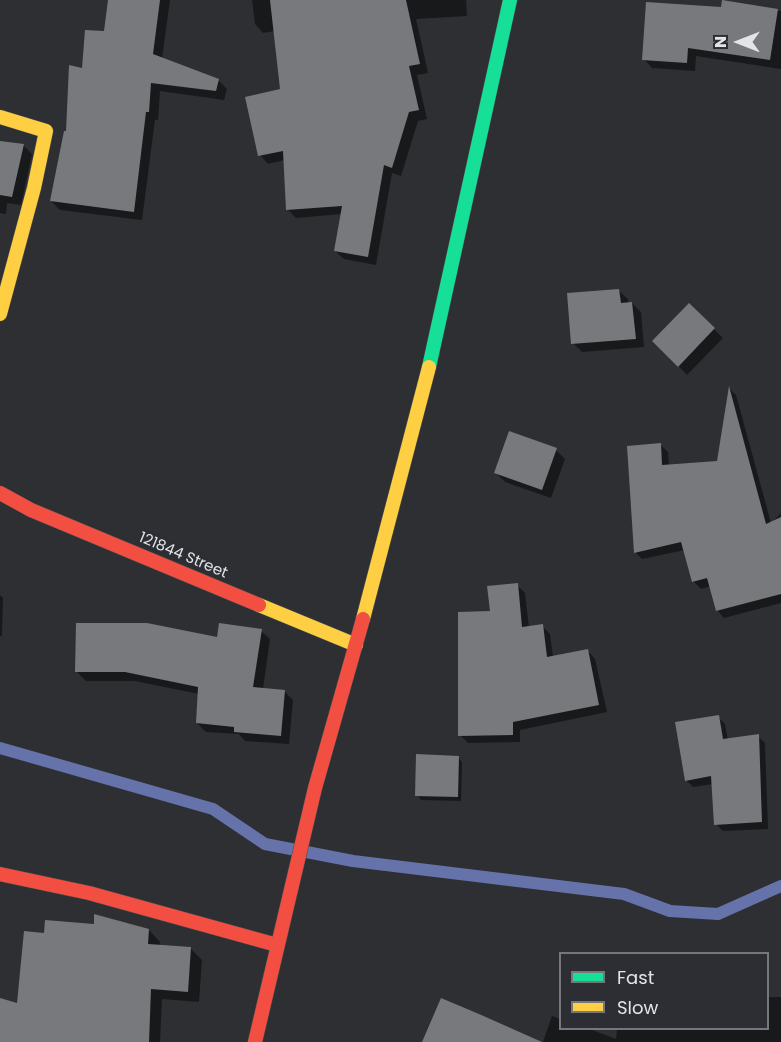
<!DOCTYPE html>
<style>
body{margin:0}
#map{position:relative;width:781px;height:1042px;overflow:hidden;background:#2d2f32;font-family:Poppins,sans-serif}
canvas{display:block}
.legend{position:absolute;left:559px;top:952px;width:210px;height:78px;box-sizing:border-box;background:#2c2e33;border:2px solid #75777b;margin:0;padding:8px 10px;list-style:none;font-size:18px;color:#e2e4e8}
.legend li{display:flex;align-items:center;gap:12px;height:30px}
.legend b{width:30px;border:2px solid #75777b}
.north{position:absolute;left:709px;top:12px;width:60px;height:60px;-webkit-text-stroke:4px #2c2e33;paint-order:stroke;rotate:270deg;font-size:16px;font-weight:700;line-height:24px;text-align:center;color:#e2e4e8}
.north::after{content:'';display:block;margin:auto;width:21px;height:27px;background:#e2e4e8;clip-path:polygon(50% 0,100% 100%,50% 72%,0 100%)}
</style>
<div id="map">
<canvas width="781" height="1042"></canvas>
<ul class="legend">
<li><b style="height:8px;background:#16e098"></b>Fast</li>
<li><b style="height:8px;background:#ffcf43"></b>Slow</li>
</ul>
<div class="north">N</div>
</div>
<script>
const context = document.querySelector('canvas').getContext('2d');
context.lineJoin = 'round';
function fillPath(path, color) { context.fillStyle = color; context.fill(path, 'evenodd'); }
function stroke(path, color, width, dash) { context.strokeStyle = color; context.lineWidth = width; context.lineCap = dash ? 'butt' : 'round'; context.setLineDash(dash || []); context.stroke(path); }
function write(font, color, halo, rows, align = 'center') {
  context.font = font + ' Poppins,sans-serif'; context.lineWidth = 6; context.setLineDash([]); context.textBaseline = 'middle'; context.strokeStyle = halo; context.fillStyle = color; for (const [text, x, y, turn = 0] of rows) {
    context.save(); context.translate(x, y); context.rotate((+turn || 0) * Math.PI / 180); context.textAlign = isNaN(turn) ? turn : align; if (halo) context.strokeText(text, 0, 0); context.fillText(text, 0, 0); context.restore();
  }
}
fillPath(new Path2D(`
 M 110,0 L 170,0 L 162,59 L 218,80 L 227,89 L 224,100 L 160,91 L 158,120 L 155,120 L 142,220 L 60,210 L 51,201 L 84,69 L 105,33 Z
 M 252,0 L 466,0 L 467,16 L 416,19 L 428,73 L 417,75 L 427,119 L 418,121 L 401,176 L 392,173 L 376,265 L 344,259 L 335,251 L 342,214 L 296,218 L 287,209 L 285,160 L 268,164 L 260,155 L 282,90 L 275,31 L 263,33 L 255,24 Z
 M 723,2 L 781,11 L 781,69 L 696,56 L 695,71 L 652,68 L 644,59 L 722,8 Z
 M 0,143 L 23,145 L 32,154 L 21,205 L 7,203 L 6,214 L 0,213 Z
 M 619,291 L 628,299 L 628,304 L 632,303 L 641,312 L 644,347 L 582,352 L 573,343 Z
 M 689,305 L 723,338 L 687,375 L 654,341 Z
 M 730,389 L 736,395 L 771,523 L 781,513 L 781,603 L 724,618 L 717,610 L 711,586 L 701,589 L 693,581 L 685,550 L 642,559 L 635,552 L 660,444 L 668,452 L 669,466 L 718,462 Z
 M 556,450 L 565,459 L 551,498 L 505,482 L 496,473 Z
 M 517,585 L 525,593 L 529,628 L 542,626 L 550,634 L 553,657 L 587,650 L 595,659 L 607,712 L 520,730 L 520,742 L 468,743 L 460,735 L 491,612 Z
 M 0,595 L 3,598 L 2,636 L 0,636 Z
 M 261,631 L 270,639 L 263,689 L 284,691 L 293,700 L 289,744 L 245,741 L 239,734 L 206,732 L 197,723 L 199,694 L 135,681 L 86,681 L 77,672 Z
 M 718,717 L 725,724 L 728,740 L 758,736 L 765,743 L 768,829 L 723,831 L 716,824 L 713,784 L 693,787 L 686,780 Z
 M 458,757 L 462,762 L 461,801 L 421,800 L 417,795 Z
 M 149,930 L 160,942 L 159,946 L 191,949 L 202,960 L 199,1002 L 162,999 L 160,1042 L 0,1042 L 0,1000 L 19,1004 L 46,934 Z
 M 768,997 L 781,997 L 781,1042 L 543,1042 L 552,1016 L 560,1019 L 560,1028 L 587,1028 L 616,1039 L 617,1028 L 768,1028 Z`), '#0007');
stroke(new Path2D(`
 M 0,748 L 213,809 L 265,844 L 353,861 L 624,894 L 670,911 L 718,914 L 781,886`), '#6573aa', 12);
fillPath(new Path2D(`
 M 108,0 L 160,0 L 153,54 L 219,79 L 216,91 L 151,83 L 149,112 L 146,112 L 134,212 L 50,201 L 64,131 L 66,131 L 69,65 L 82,68 L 85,30 L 104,31 Z
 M 270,0 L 406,0 L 420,64 L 409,66 L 419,110 L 409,112 L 392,168 L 384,165 L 368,257 L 334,251 L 342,206 L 286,210 L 283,151 L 258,156 L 245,97 L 280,89 Z
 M 722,0 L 778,9 L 770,60 L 688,48 L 687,63 L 642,60 L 646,2 L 721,7 Z
 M 0,141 L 24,144 L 12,197 L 0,195 Z
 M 619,289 L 621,303 L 632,302 L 636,339 L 571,344 L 567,293 Z
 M 689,303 L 715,328 L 678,367 L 652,341 Z
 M 729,386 L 766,524 L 781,517 L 781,594 L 716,611 L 707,578 L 692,582 L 681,542 L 634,553 L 627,446 L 661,443 L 662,465 L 717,461 Z
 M 509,431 L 557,448 L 542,490 L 494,473 Z
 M 518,583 L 522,627 L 543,624 L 547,657 L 588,649 L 599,705 L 513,722 L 513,735 L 458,736 L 458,612 L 490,611 L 487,586 Z
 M 76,623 L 147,623 L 217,637 L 219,623 L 262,629 L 253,687 L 285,690 L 281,736 L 234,732 L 234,727 L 196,723 L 198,687 L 125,672 L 75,672 Z
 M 719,715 L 723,739 L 759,734 L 762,822 L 714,825 L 711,776 L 685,781 L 675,722 Z
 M 416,754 L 459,756 L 458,797 L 415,796 Z
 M 94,914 L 149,929 L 148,944 L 191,947 L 188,992 L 151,989 L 149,1042 L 0,1042 L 0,998 L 17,1003 L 24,931 L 44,933 L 45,920 L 94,924 Z
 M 441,998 L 479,1014 L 542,1042 L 422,1042 Z`), '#78797c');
const fast = new Path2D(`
 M 429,367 L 510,0`);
const slow = new Path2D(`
 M 0,117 L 46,131 L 34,188 L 0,314
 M 259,605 L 356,645
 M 363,619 L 429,367`);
const jam = new Path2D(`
 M 0,493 L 31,510 L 259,605
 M 0,874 L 89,893 L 277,945
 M 255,1042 L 315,788 L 363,619`);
stroke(fast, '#4b4d4f', 15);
stroke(slow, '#4b4d4f', 15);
stroke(jam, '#4b4d4f', 15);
stroke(fast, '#16e098', 14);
stroke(slow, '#ffcf43', 14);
stroke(jam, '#f24e42', 14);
write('15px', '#e2e4e8', '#2c2e33', [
 ["121844 Street",183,556,23]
]);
</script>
